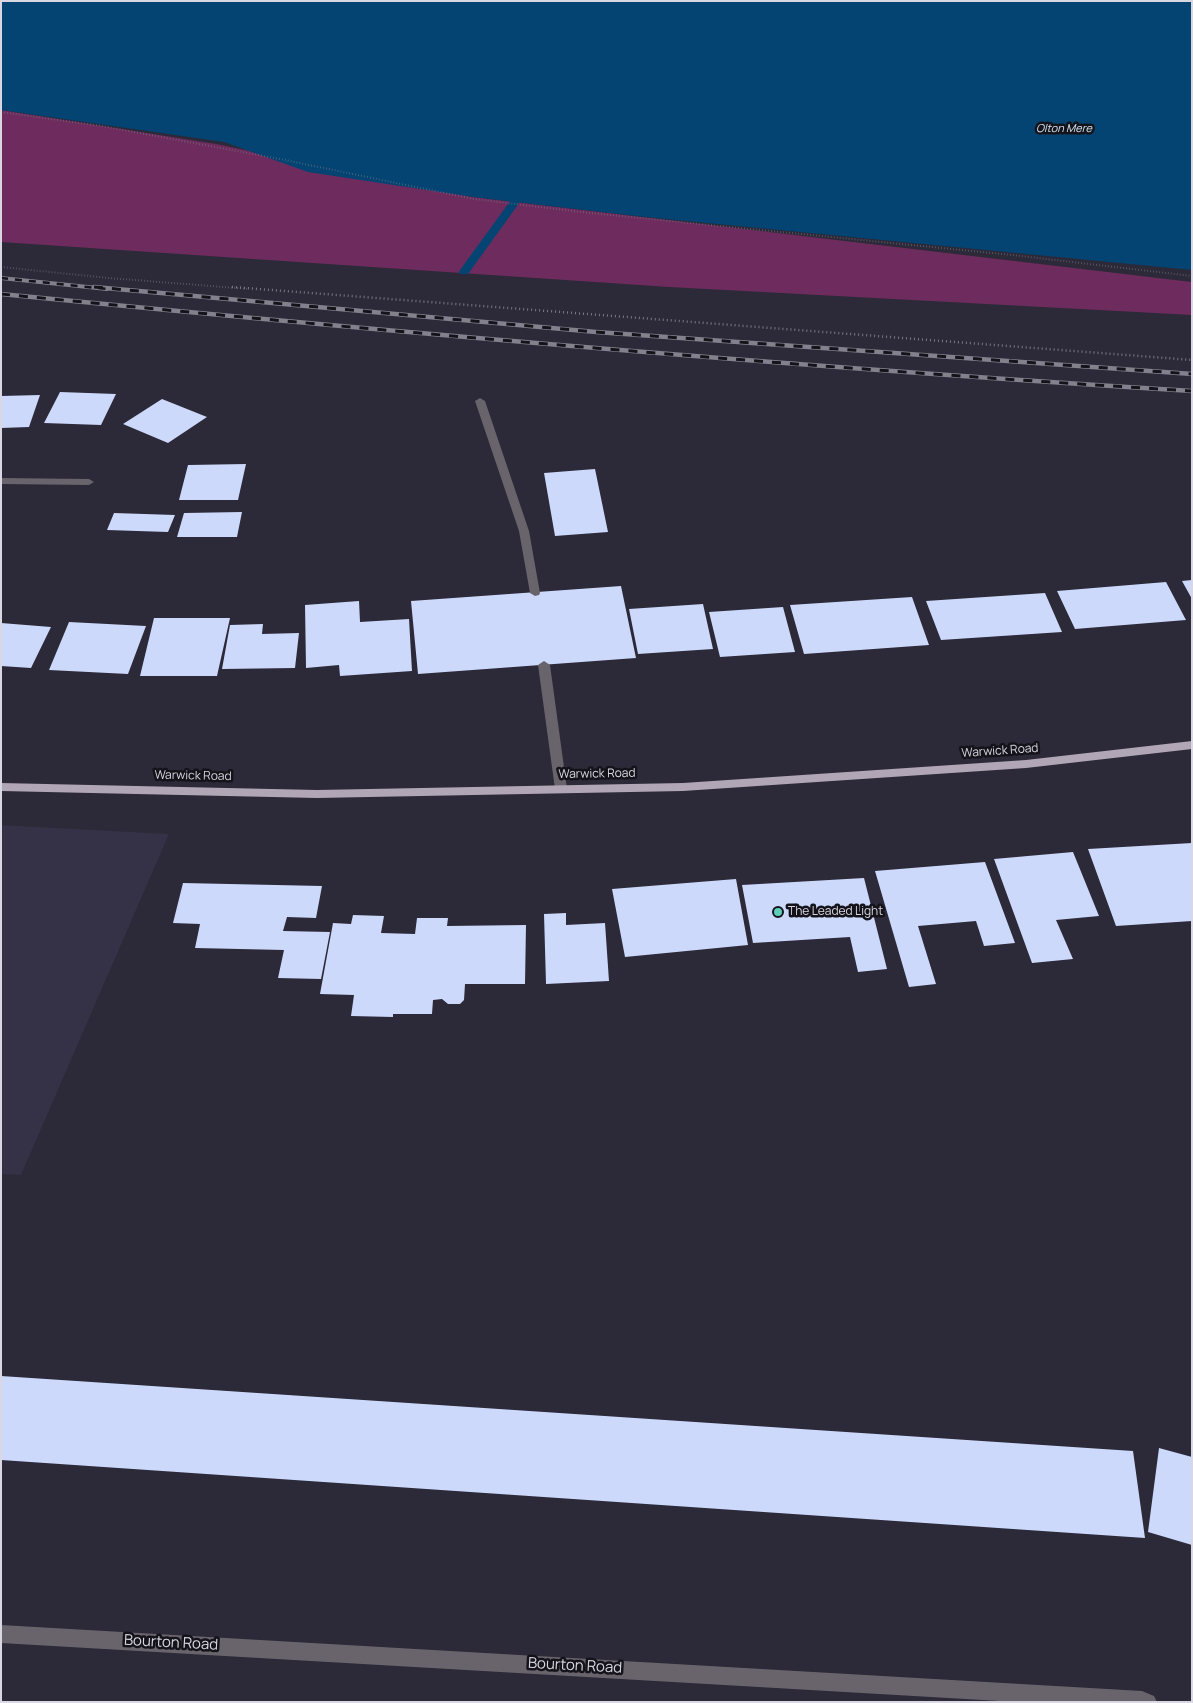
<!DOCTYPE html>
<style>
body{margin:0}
#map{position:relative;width:1193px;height:1703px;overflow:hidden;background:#2c2938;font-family:Manrope,sans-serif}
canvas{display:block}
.frame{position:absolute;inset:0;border:2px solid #d9d7e1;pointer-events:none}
</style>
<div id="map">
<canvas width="1193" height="1703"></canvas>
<div class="frame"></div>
</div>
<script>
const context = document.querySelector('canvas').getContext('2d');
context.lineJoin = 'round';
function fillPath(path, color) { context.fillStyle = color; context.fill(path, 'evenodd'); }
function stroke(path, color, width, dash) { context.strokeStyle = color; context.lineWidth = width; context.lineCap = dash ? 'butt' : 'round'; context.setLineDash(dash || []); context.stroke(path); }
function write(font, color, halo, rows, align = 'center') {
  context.font = font + ' Manrope,sans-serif'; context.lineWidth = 5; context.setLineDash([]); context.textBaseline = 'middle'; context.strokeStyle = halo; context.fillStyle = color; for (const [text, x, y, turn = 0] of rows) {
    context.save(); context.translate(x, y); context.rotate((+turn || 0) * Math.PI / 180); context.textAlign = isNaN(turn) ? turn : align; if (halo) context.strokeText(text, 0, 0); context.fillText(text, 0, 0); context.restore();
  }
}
fillPath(new Path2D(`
 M 1,825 L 169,834 L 21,1175 L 1,1174 Z`), '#353146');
fillPath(new Path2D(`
 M 1,110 L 216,144 L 473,197 L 1192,282 L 1192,315 L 669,287 L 1,242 Z`), '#6d2c5d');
fillPath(new Path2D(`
 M 1,1 L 1192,1 L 1192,270 L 645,217 L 473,197 L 308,172 L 224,142 L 1,110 Z`), '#034472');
fillPath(new Path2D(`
 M 515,199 L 520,202 L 468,274 L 460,274 L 459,272 L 460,270 L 511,200 Z`), '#034472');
fillPath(new Path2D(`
 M 60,392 L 116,394 L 101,425 L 44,423 Z
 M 40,395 L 29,427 L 1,428 L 1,396 Z
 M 162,399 L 207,417 L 168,443 L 123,424 Z
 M 246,464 L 238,500 L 179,500 L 188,465 Z
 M 595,469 L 608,532 L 555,536 L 544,473 Z
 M 242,512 L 237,537 L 177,537 L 184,513 Z
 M 114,513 L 175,515 L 168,532 L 107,530 Z
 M 1192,580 L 1192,599 L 1182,581 Z
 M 1166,582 L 1186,620 L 1075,629 L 1057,591 Z
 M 621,586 L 636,658 L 418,674 L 411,601 Z
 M 1045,593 L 1062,632 L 941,640 L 926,601 Z
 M 912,597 L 929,645 L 804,654 L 790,605 Z
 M 359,601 L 360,622 L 409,619 L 412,671 L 340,676 L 339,665 L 306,668 L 305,605 Z
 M 703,604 L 713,649 L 638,654 L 629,609 Z
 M 783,607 L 795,652 L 720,657 L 709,612 Z
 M 154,618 L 230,618 L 217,676 L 140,676 Z
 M 69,622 L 146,626 L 128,674 L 49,670 Z
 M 1,623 L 51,627 L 31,668 L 1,666 Z
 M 263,624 L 262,634 L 299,633 L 295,668 L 222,669 L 230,625 Z
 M 1192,843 L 1192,921 L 1116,926 L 1088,849 Z
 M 1073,852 L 1099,916 L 1056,920 L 1073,959 L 1032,963 L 994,859 Z
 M 985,862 L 1015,943 L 984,946 L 976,921 L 918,926 L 936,984 L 909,987 L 875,871 Z
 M 864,878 L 887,969 L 858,972 L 850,937 L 753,943 L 742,885 Z
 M 736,879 L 748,945 L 625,957 L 612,889 Z
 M 183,883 L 322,886 L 316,918 L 287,917 L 283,931 L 330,932 L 321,979 L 278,978 L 284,950 L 195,948 L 200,924 L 173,923 Z
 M 566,913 L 566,925 L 605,923 L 609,981 L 546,984 L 544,914 Z
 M 353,915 L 384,916 L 381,933 L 415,934 L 417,918 L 448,918 L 447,926 L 526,925 L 525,984 L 465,984 L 464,1000 L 460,1004 L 448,1004 L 442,999 L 433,1000 L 432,1014 L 393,1014 L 393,1017 L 351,1016 L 354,995 L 320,994 L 333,923 L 351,924 Z
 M 1,1376 L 1133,1451 L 1145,1538 L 1,1460 Z
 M 1159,1448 L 1192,1457 L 1192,1545 L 1148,1532 Z`), '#cdd9fb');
stroke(new Path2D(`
 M 1,112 L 102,126 L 285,160 L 474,199 L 590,213 L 1012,255 L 1192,276
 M 1,267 L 109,278 L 249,289`), '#7b7885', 2, [0.5, 2.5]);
stroke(new Path2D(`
 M 232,287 L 1192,360`), '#7b7885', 2.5, [1, 3]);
fillPath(new Path2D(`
 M 480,398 L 485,401 L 529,531 L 540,593 L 539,595 L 535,596 L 530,593 L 519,531 L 475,401 Z
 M 544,661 L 550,665 L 567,789 L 561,793 L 555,789 L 538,665 Z`), '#69646b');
fillPath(new Path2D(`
 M 1,478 L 89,479 L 94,482 L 89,485 L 1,484 Z
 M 1,1625 L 1142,1691 L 1154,1696 L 1157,1702 L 1017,1702 L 1,1643 Z`), '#69646b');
fillPath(new Path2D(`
 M 1192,741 L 1192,749 L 1026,768 L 683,791 L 317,798 L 1,791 L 1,783 L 317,790 L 683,783 L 1026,760 Z`), '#b1a6b6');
const railFar1 = new Path2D(`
 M 1,278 L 107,289`);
const rail = new Path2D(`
 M 94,287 L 596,332 L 1192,374
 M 1,294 C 398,333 794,367 1192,391`);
stroke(railFar1, '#83818d', 4);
stroke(rail, '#83818d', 4.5);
stroke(railFar1, '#14131a', 2.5, [7]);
stroke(rail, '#14131a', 3, [9]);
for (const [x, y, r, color] of [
 [778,912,5,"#5dceb9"]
]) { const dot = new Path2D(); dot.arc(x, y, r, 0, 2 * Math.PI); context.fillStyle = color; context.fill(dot); stroke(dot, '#14131a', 2); }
write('italic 11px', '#d1e3f4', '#14131a', [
 ["Olton Mere",1064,129]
]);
write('12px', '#d9d7e1', '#14131a', [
 ["Warwick Road",1000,751,-4],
 ["Warwick Road",597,774,-1],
 ["Warwick Road",193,776,1]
]);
write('12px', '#d9d7e1', '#14131a', [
 ["The Leaded Light",788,912]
], 'left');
write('15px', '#d9d7e1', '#14131a', [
 ["Bourton Road",171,1643,3],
 ["Bourton Road",575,1666,3]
]);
</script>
